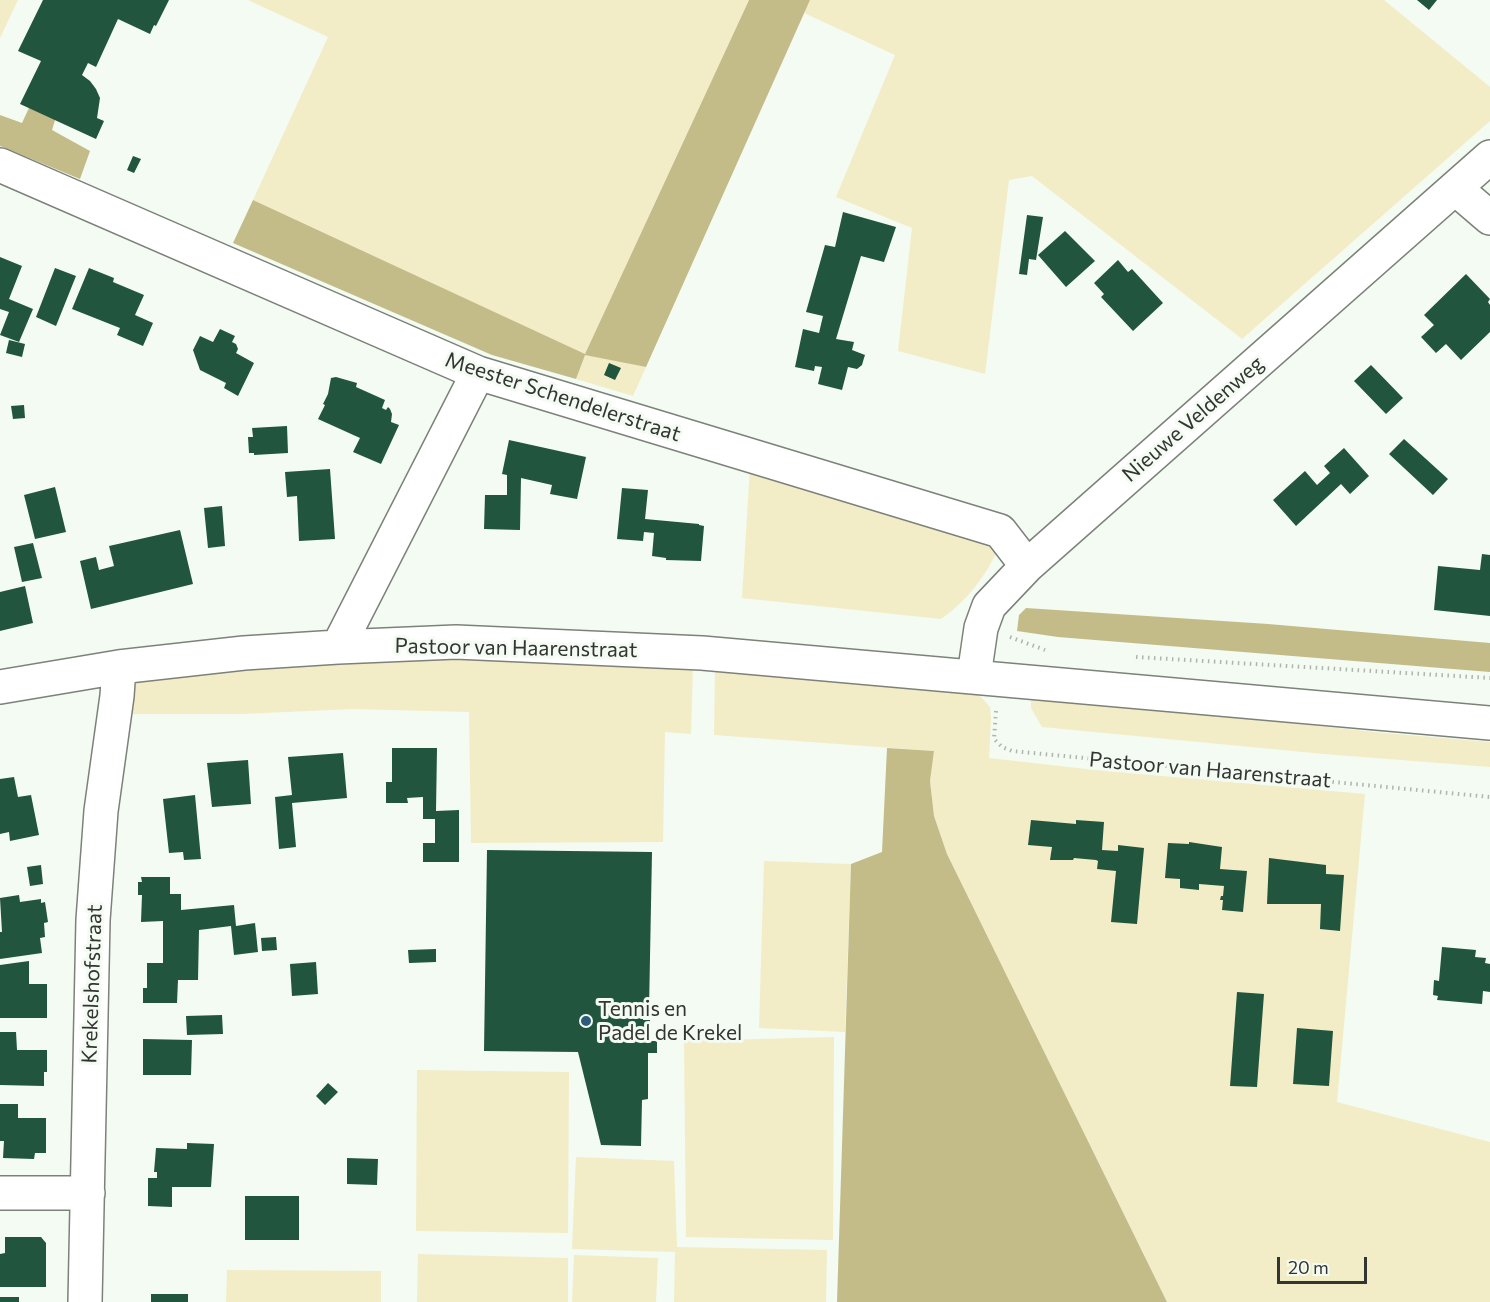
<!DOCTYPE html>
<style>
body{margin:0}
#map{position:relative;width:1490px;height:1302px;overflow:hidden;background:#f3fbf2;font-family:Commissioner,sans-serif}
canvas{display:block}
.scale{position:absolute;left:1277px;top:1257px;width:90px;height:27px;box-sizing:border-box;border:3px solid #333532;border-top:0;padding-left:8px;font-size:18px;line-height:21px;white-space:nowrap;color:#333532;-webkit-text-stroke:4px #f3fbf2;paint-order:stroke}
</style>
<div id="map">
<canvas width="1490" height="1302"></canvas>
<div class="scale">20 m</div>
</div>
<script>
const context = document.querySelector('canvas').getContext('2d');
context.lineJoin = 'round';
function fillPath(path, color) { context.fillStyle = color; context.fill(path, 'evenodd'); }
function stroke(path, color, width, dash) { context.strokeStyle = color; context.lineWidth = width; context.lineCap = dash ? 'butt' : 'round'; context.setLineDash(dash || []); context.stroke(path); }
function write(font, color, halo, rows, align = 'center') {
  context.font = font + ' Commissioner,sans-serif'; context.lineWidth = 6; context.setLineDash([]); context.textBaseline = 'middle'; context.strokeStyle = halo; context.fillStyle = color; for (const [text, x, y, turn = 0] of rows) {
    context.save(); context.translate(x, y); context.rotate((+turn || 0) * Math.PI / 180); context.textAlign = isNaN(turn) ? turn : align; if (halo) context.strokeText(text, 0, 0); context.fillText(text, 0, 0); context.restore();
  }
}
fillPath(new Path2D(`
 M 0,0 L 18,0 L 0,38 Z
 M 248,0 L 749,0 L 585,354 L 646,367 L 633,396 L 576,379 L 584,354 L 253,200 L 328,37 Z
 M 810,0 L 1384,0 L 1490,87 L 1490,121 L 1242,339 L 1032,176 L 1009,180 L 985,374 L 898,351 L 912,228 L 836,197 L 895,55 L 804,13 Z
 M 750,467 L 999,547 C 986,576 967,601 941,619 L 742,598 Z
 M 480,657 L 693,667 L 691,734 L 665,732 L 663,842 L 471,843 L 469,712 L 352,709 L 242,714 L 126,714 L 132,688 L 139,681 L 300,662 Z
 M 715,668 L 975,690 L 990,707 L 991,719 L 989,758 L 1095,770 L 1365,794 L 1337,1102 L 1490,1142 L 1490,1302 L 1167,1302 L 947,854 L 934,816 L 930,781 L 934,751 L 714,735 Z
 M 1031,695 L 1384,733 L 1490,742 L 1490,767 L 1324,754 L 1042,727 L 1031,708 Z
 M 764,861 L 851,864 L 845,1032 L 759,1028 Z
 M 834,1037 L 833,1240 L 686,1237 L 684,1041 Z
 M 417,1070 L 569,1072 L 568,1233 L 416,1231 Z
 M 576,1157 L 674,1161 L 677,1247 L 827,1250 L 826,1302 L 674,1302 L 675,1252 L 572,1249 Z
 M 418,1254 L 568,1258 L 568,1302 L 417,1302 Z
 M 574,1255 L 658,1258 L 656,1302 L 572,1302 Z
 M 227,1270 L 381,1271 L 381,1302 L 226,1302 Z`), '#f2edc6');
fillPath(new Path2D(`
 M 749,0 L 810,0 L 646,367 L 585,355 L 576,379 L 492,355 L 233,243 L 253,200 L 585,354 Z
 M 34,97 L 59,107 L 52,130 L 90,151 L 80,179 L 0,146 L 0,115 L 22,123 Z
 M 1026,608 L 1268,624 L 1490,643 L 1490,672 L 1058,637 L 1017,631 L 1019,615 Z
 M 887,748 L 934,751 L 930,781 L 934,816 L 947,854 L 1167,1302 L 837,1302 L 851,864 L 882,852 Z`), '#c3bc88');
fillPath(new Path2D(`
 M 43,0 L 169,0 L 156,26 L 154,25 L 150,34 L 118,19 L 96,67 L 88,63 L 82,75 L 90,81 L 96,89 L 100,98 L 97,118 L 104,121 L 96,139 L 20,104 L 41,61 L 18,51 Z
 M 1417,0 L 1437,0 L 1429,10 Z
 M 133,156 L 141,159 L 134,173 L 127,170 Z
 M 843,212 L 896,227 L 884,262 L 861,256 L 836,339 L 854,342 L 852,350 L 865,355 L 864,358 L 862,365 L 857,369 L 848,367 L 842,390 L 818,384 L 822,367 L 815,366 L 814,371 L 795,367 L 803,329 L 819,333 L 823,316 L 806,312 L 825,245 L 835,247 Z
 M 1027,215 L 1043,217 L 1036,260 L 1029,259 L 1027,275 L 1019,274 Z
 M 1065,231 L 1095,261 L 1066,287 L 1038,255 Z
 M 0,257 L 22,266 L 9,299 L 33,309 L 19,342 L 0,335 L 9,312 L 0,309 Z
 M 1118,260 L 1128,272 L 1132,269 L 1163,303 L 1133,331 L 1101,297 L 1104,294 L 1094,283 Z
 M 55,268 L 76,276 L 56,326 L 36,317 Z
 M 89,268 L 114,278 L 113,282 L 144,295 L 135,315 L 153,323 L 143,346 L 117,335 L 120,328 L 72,309 Z
 M 1466,274 L 1490,299 L 1488,302 L 1490,305 L 1490,332 L 1461,360 L 1446,344 L 1436,353 L 1421,337 L 1434,325 L 1424,315 Z
 M 220,329 L 235,336 L 232,342 L 236,344 L 238,349 L 236,353 L 254,363 L 238,396 L 224,388 L 226,383 L 200,370 L 193,350 L 200,336 L 213,342 Z
 M 9,340 L 25,344 L 22,357 L 6,353 Z
 M 609,363 L 621,368 L 615,380 L 604,375 Z
 M 1371,365 L 1403,398 L 1386,414 L 1354,381 Z
 M 336,377 L 357,383 L 356,387 L 385,400 L 382,408 L 386,410 L 388,407 L 390,409 L 392,414 L 391,422 L 399,425 L 381,464 L 353,452 L 360,438 L 318,419 L 325,405 L 323,404 L 328,394 L 331,378 Z
 M 24,405 L 25,418 L 13,419 L 11,406 Z
 M 287,426 L 288,453 L 254,455 L 254,453 L 249,453 L 248,437 L 253,437 L 252,428 Z
 M 1404,439 L 1448,479 L 1433,495 L 1389,454 Z
 M 509,440 L 586,457 L 577,499 L 550,494 L 552,485 L 521,478 L 520,530 L 484,529 L 485,495 L 507,495 L 507,475 L 502,474 Z
 M 1344,448 L 1369,476 L 1350,494 L 1341,484 L 1296,526 L 1273,500 L 1305,471 L 1317,485 L 1330,473 L 1324,466 Z
 M 330,469 L 335,539 L 299,541 L 297,496 L 287,497 L 285,472 Z
 M 55,487 L 66,532 L 35,539 L 24,495 Z
 M 622,488 L 648,490 L 645,519 L 699,524 L 699,525 L 704,526 L 701,561 L 666,560 L 666,558 L 652,556 L 654,533 L 644,532 L 643,541 L 617,539 Z
 M 222,506 L 225,546 L 208,548 L 204,508 Z
 M 180,530 L 193,584 L 91,609 L 80,561 L 96,557 L 99,570 L 114,566 L 109,546 Z
 M 33,543 L 42,578 L 22,582 L 14,547 Z
 M 1482,554 L 1490,555 L 1490,616 L 1434,610 L 1438,566 L 1480,570 Z
 M 25,586 L 33,623 L 0,631 L 0,592 Z
 M 392,748 L 437,748 L 436,811 L 459,810 L 459,862 L 423,862 L 423,843 L 435,843 L 435,819 L 423,819 L 423,797 L 407,798 L 408,803 L 386,803 L 386,782 L 392,782 Z
 M 343,753 L 347,798 L 292,803 L 296,847 L 279,849 L 275,797 L 292,795 L 288,757 Z
 M 248,760 L 251,804 L 212,807 L 207,763 Z
 M 14,777 L 18,797 L 31,795 L 39,835 L 10,841 L 9,832 L 0,834 L 0,779 Z
 M 195,795 L 201,859 L 184,860 L 183,852 L 169,853 L 163,799 Z
 M 1031,820 L 1076,824 L 1076,820 L 1104,822 L 1102,850 L 1118,851 L 1118,845 L 1144,848 L 1137,924 L 1111,922 L 1116,871 L 1097,869 L 1098,861 L 1096,860 L 1074,858 L 1073,860 L 1050,860 L 1052,847 L 1028,845 Z
 M 1189,842 L 1222,847 L 1220,869 L 1247,871 L 1243,912 L 1222,910 L 1223,900 L 1220,900 L 1221,896 L 1223,896 L 1224,886 L 1199,884 L 1199,890 L 1180,888 L 1180,879 L 1165,878 L 1168,843 L 1189,844 Z
 M 487,850 L 652,852 L 649,1010 L 644,1010 L 643,1020 L 650,1020 L 649,1041 L 657,1041 L 657,1053 L 648,1053 L 648,1099 L 642,1100 L 641,1146 L 601,1145 L 578,1052 L 484,1051 Z
 M 1269,858 L 1326,865 L 1326,874 L 1344,875 L 1340,931 L 1320,929 L 1321,904 L 1267,904 Z
 M 41,865 L 43,884 L 30,886 L 27,867 Z
 M 141,877 L 170,877 L 170,894 L 181,894 L 181,910 L 234,905 L 236,926 L 255,923 L 258,952 L 234,955 L 231,926 L 199,930 L 198,980 L 178,980 L 177,1003 L 143,1003 L 143,988 L 147,988 L 147,963 L 163,963 L 163,921 L 141,922 L 142,895 L 138,895 L 138,882 L 142,882 Z
 M 19,895 L 20,902 L 41,899 L 41,903 L 45,902 L 48,922 L 44,923 L 45,937 L 40,938 L 42,953 L 0,959 L 0,932 L 2,932 L 0,898 Z
 M 276,937 L 277,950 L 262,951 L 261,938 Z
 M 1442,947 L 1476,950 L 1475,957 L 1486,958 L 1485,963 L 1490,964 L 1490,992 L 1483,991 L 1482,1004 L 1437,1000 L 1438,996 L 1433,995 L 1434,980 L 1439,981 Z
 M 436,949 L 436,962 L 409,963 L 408,950 Z
 M 29,961 L 29,984 L 47,984 L 47,1018 L 0,1018 L 0,965 Z
 M 316,962 L 318,994 L 292,996 L 290,964 Z
 M 1237,992 L 1264,994 L 1257,1087 L 1230,1086 Z
 M 222,1015 L 223,1034 L 187,1035 L 186,1016 Z
 M 1297,1028 L 1333,1031 L 1329,1086 L 1293,1084 Z
 M 0,1032 L 16,1032 L 17,1050 L 47,1050 L 47,1072 L 44,1072 L 44,1086 L 0,1085 Z
 M 143,1039 L 192,1040 L 191,1075 L 143,1075 Z
 M 328,1083 L 338,1092 L 325,1105 L 316,1096 Z
 M 0,1104 L 18,1104 L 18,1118 L 46,1118 L 46,1153 L 35,1153 L 34,1159 L 3,1158 L 4,1141 L 0,1141 Z
 M 187,1143 L 214,1144 L 211,1187 L 172,1187 L 172,1207 L 148,1206 L 148,1178 L 157,1178 L 157,1172 L 154,1172 L 156,1148 L 187,1149 Z
 M 347,1158 L 378,1159 L 377,1185 L 347,1184 Z
 M 245,1196 L 299,1196 L 299,1240 L 245,1240 Z
 M 5,1237 L 41,1237 L 46,1243 L 46,1287 L 0,1287 L 0,1254 L 5,1253 Z
 M 151,1294 L 188,1294 L 188,1302 L 151,1302 Z
 M 0,1297 L 19,1297 L 19,1302 L 0,1302 Z`), '#21553d');
const street = new Path2D(`
 M 0,165 L 478,373 L 1000,531 L 1027,566
 M 1455,188 L 1490,218
 M 338,647 L 478,373
 M 974,676 L 981,628 L 989,606 L 1027,566 L 1490,157
 M 0,687 L 119,667 L 244,653 L 338,647 L 456,642 L 702,653 L 1490,723
 M 0,1193 L 88,1193
 M 85,1302 L 93,920 L 101,811 L 117,696 L 119,667`);
stroke(street, '#7c827a', 36);
stroke(new Path2D(`
 M 1010,637 L 1045,650
 M 1136,657 L 1490,678
 M 996,711 L 994,739 L 1002,747 L 1012,751 L 1490,797`), '#afb5ae', 4, [1.5, 4.5]);
stroke(street, '#fff', 33);
for (const [x, y, r, color] of [
 [586,1021,6,"#2d5b7a"]
]) { const dot = new Path2D(); dot.arc(x, y, r, 0, 2 * Math.PI); context.fillStyle = color; context.fill(dot); stroke(dot, '#f3fbf2', 2); }
write('21px', '#333532', '#f3fbf2', [
 ["Meester Schendelerstraat",563,397,18],
 ["Nieuwe Veldenweg",1193,419,-41],
 ["Pastoor van Haarenstraat",516,648,1],
 ["Pastoor van Haarenstraat",1210,770,5],
 ["Krekelshofstraat",92,984,-88]
]);
write('21px', '#333532', '#f3fbf2', [
 ["Tennis en",598,1009],
 ["Padel de Krekel",598,1033]
], 'left');
</script>
